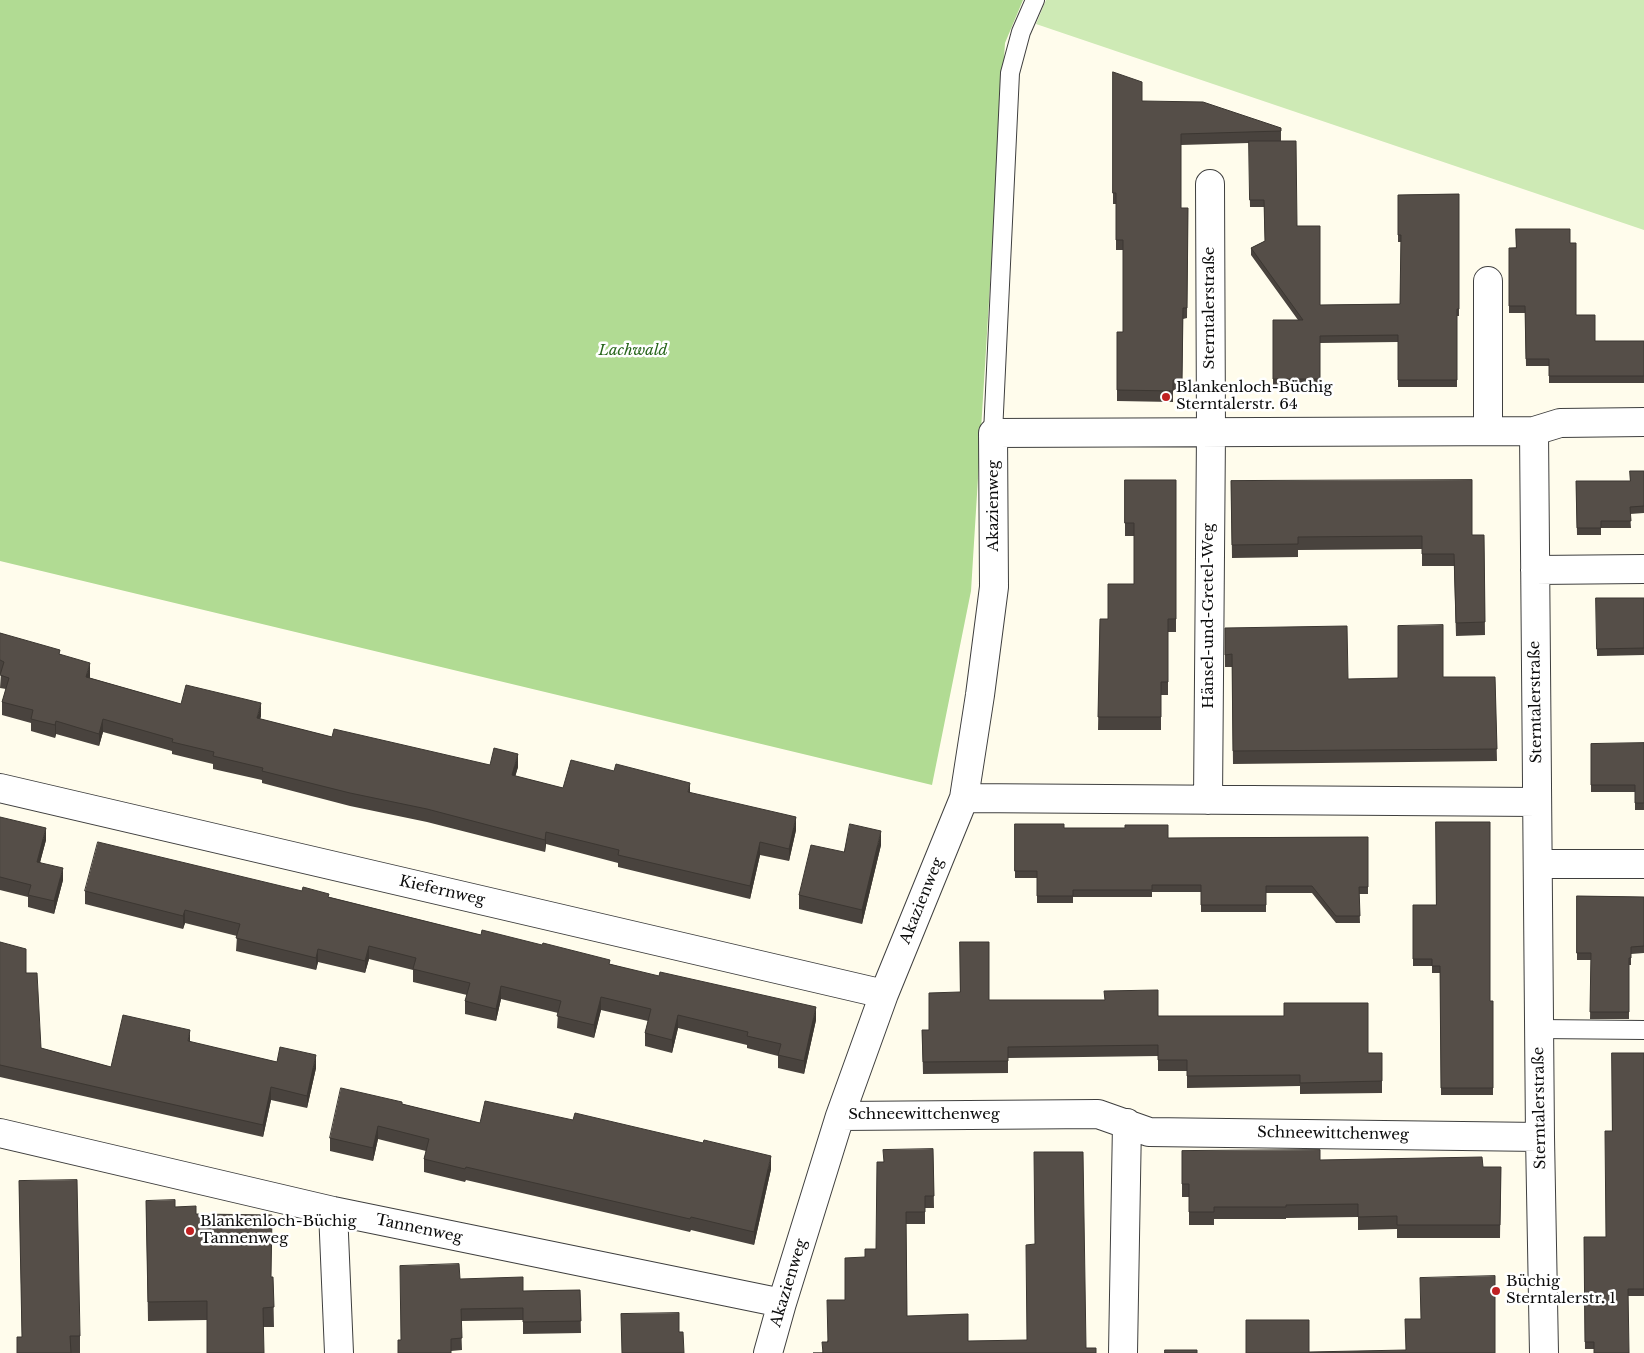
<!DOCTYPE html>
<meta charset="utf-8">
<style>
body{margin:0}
canvas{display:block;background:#fffcec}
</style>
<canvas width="1644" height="1353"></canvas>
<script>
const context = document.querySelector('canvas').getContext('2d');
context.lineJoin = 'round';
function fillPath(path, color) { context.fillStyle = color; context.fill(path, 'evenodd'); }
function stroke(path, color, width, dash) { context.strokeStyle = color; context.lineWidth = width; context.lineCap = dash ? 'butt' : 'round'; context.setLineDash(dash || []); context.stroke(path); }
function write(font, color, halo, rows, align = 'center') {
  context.font = font + ' "Libre Baskerville",serif'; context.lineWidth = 5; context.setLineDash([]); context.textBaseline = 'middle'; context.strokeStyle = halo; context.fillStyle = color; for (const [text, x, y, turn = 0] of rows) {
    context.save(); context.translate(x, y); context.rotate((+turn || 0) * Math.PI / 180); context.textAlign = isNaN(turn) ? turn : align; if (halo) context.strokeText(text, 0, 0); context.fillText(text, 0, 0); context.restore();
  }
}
fillPath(new Path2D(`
 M 1046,0 L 1644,0 L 1644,230 L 1036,24 Z`), '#ceeab5');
fillPath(new Path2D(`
 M 0,0 L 1023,0 L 1005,43 L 971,591 L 932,785 L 0,561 Z`), '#b1db93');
const service = new Path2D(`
 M 993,433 L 1010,73 L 1021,32 L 1035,0
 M 1539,1029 L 1644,1030`);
const minor = new Path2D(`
 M 1488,281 L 1488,431
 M 1534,431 L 1560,423 L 1644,422
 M 1535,570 L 1644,569
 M 0,788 L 884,994
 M 964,798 L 1537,802
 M 1208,800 L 1211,432 L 1210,184
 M 1538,864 L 1644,864
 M 840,1116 L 1098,1114 L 1149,1132 L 1540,1137
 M 0,1133 L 333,1211 L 782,1303
 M 333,1211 L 339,1353
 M 768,1353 L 782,1303 L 840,1116 L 884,994 L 964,798 L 980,695 L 994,587 L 993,433 L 1534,431 L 1540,1137 L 1544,1353
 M 1123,1353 L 1127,1123`);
stroke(service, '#3f3f3f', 20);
stroke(minor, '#3f3f3f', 30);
stroke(service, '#fff', 18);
stroke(minor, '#fff', 28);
fillPath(new Path2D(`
 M 1113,72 L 1142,101 L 1281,128 L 1281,141 L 1297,226 L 1320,305 L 1400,304 L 1401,242 L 1398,242 L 1398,195 L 1459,194 L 1459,316 L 1457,316 L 1457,387 L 1398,387 L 1398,342 L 1320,343 L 1320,386 L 1273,386 L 1273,320 L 1298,320 L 1251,255 L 1251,248 L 1265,241 L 1264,207 L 1250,207 L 1249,143 L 1181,145 L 1181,208 L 1188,208 L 1187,318 L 1183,319 L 1182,390 L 1173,390 L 1173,402 L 1117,401 L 1117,332 L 1123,332 L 1123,250 L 1116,250 L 1116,204 L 1113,204 Z
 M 1570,243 L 1576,315 L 1595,341 L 1644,341 L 1644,383 L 1549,383 L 1549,366 L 1526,366 L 1525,313 L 1509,313 L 1509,248 Z
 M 1644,471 L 1644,513 L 1630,514 L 1631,528 L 1601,528 L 1601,535 L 1577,535 L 1576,481 L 1630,481 Z
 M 1125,480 L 1176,480 L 1176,632 L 1168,632 L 1168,695 L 1161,695 L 1161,730 L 1098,730 L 1100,619 L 1108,619 L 1134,584 L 1134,536 L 1125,536 Z
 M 1231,481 L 1472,535 L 1484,535 L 1485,635 L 1456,636 L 1454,566 L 1422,566 L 1422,549 L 1298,550 L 1298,557 L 1232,558 Z
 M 1596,598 L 1644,598 L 1644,655 L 1597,656 Z
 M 1225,628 L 1348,679 L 1495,677 L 1497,761 L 1233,764 L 1232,667 L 1225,667 Z
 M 0,633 L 60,654 L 90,676 L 90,678 L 181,704 L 261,716 L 260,719 L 332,737 L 490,765 L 518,767 L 515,776 L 563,788 L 690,793 L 796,830 L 789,861 L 760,855 L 750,899 L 618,867 L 618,863 L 546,844 L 545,852 L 427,822 L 350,806 L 262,783 L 262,780 L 213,769 L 213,764 L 172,754 L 172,751 L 103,732 L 99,746 L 56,734 L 55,738 L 31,731 L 31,723 L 2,715 L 2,702 L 6,689 L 0,688 L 1,673 L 0,673 Z
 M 1644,743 L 1644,810 L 1635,810 L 1635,792 L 1591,792 L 1591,744 Z
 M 0,817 L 46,840 L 40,862 L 63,880 L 54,914 L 28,907 L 28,897 L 0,890 Z
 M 1015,824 L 1064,828 L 1168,838 L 1368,837 L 1368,894 L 1359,894 L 1360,923 L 1336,923 L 1312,893 L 1266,893 L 1266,912 L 1201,912 L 1201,892 L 1152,892 L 1152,897 L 1073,897 L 1073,903 L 1037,903 L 1037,878 L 1015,878 Z
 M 881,845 L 862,924 L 799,909 L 799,895 L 844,852 Z
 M 85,891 L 329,897 L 481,935 L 610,964 L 816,1020 L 804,1074 L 778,1068 L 778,1056 L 747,1048 L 747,1045 L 678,1028 L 672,1053 L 645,1046 L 645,1033 L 648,1021 L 601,1010 L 594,1038 L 557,1028 L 558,1013 L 501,999 L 496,1021 L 465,1014 L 465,1001 L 467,995 L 413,982 L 413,970 L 369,959 L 365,973 L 318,962 L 316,970 L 236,951 L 237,936 L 185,923 L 183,929 L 85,904 Z
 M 1577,896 L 1644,897 L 1644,953 L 1631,954 L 1631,965 L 1629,965 L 1629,1019 L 1590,1019 L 1591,960 L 1577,960 Z
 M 1413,905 L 1490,1001 L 1493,1001 L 1493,1095 L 1441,1095 L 1440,973 L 1432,973 L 1432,966 L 1413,966 Z
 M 0,942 L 26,973 L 41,1048 L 111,1067 L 190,1042 L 277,1062 L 316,1068 L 307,1108 L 271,1100 L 263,1137 L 0,1077 Z
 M 989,1000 L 1158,1016 L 1368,1053 L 1382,1053 L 1382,1093 L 1300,1094 L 1300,1086 L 1187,1088 L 1187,1071 L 1158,1071 L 1158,1056 L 1008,1058 L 1008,1073 L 923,1074 L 922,1030 L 929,1030 Z
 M 1644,1053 L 1644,1296 L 1628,1296 L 1594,1349 L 1585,1349 L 1584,1237 L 1606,1237 Z
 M 402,1104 L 480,1123 L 771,1169 L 754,1245 L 691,1230 L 690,1232 L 466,1180 L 465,1182 L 424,1172 L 424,1159 L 426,1151 L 378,1139 L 373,1161 L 330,1151 L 330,1138 Z
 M 933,1149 L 934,1208 L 925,1208 L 925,1224 L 906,1224 L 907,1316 L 968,1341 L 1086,1348 L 822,1353 L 865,1257 L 876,1249 L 883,1162 Z
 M 1182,1151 L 1320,1160 L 1483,1167 L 1501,1167 L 1500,1238 L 1397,1238 L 1397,1229 L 1358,1230 L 1358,1217 L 1286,1218 L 1286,1219 L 1214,1219 L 1214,1225 L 1189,1225 L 1189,1197 L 1182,1197 Z
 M 19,1181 L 80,1336 L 80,1353 L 17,1353 L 22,1337 Z
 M 146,1201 L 175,1207 L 196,1214 L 271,1277 L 273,1277 L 274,1327 L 263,1327 L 207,1320 L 148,1321 Z
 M 460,1279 L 523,1291 L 580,1290 L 581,1333 L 523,1334 L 523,1320 L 461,1321 L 462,1350 L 451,1351 L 401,1340 Z`), '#49433e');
fillPath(new Path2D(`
 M 90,663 L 90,676 L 86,690 L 86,677 Z
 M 261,703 L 261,716 L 257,731 L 257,718 Z
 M 103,719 L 103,732 L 99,746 L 99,734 Z
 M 56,721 L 56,734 L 55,738 L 55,725 Z
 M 518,754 L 518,767 L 512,788 L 512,775 Z
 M 690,783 L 690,795 L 688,792 Z
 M 796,817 L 796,830 L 789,861 L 789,849 Z
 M 46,828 L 46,840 L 37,874 L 37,862 Z
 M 881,831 L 881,845 L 862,924 L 862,910 Z
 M 546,832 L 546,844 L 545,852 L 545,840 Z
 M 760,842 L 760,855 L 750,899 L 750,886 Z
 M 63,868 L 63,880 L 54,914 L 54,901 Z
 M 185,910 L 185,923 L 183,929 L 183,916 Z
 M 369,946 L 369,959 L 365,973 L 365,961 Z
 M 318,949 L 318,962 L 316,970 L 316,958 Z
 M 501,986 L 501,999 L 496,1021 L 496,1009 Z
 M 601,997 L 601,1010 L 594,1038 L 594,1025 Z
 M 816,1007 L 816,1020 L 804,1074 L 804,1061 Z
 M 678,1015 L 678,1028 L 672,1053 L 672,1040 Z
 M 190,1030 L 190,1043 L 188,1041 Z
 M 316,1055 L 316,1068 L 307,1108 L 307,1096 Z
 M 271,1087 L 271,1100 L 263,1137 L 263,1125 Z
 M 378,1126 L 378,1139 L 373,1161 L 373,1148 Z
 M 771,1156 L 771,1169 L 754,1245 L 754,1232 Z`), '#3c3732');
const building = new Path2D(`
 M 1113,72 L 1142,82 L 1142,101 L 1203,102 L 1281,128 L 1281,131 L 1181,134 L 1181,208 L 1188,208 L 1187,308 L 1183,308 L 1182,379 L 1173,380 L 1173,391 L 1117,390 L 1117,332 L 1123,332 L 1123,240 L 1116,240 L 1116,193 L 1113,193 Z
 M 1249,141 L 1296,141 L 1297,226 L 1320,226 L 1320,305 L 1400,304 L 1401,235 L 1398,235 L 1398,195 L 1459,194 L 1459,309 L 1457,309 L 1457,380 L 1398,380 L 1398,335 L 1320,336 L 1320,379 L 1273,379 L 1273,320 L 1303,320 L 1251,248 L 1265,241 L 1264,200 L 1250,200 Z
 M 1516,229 L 1570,229 L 1570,243 L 1576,243 L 1576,315 L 1595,315 L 1595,341 L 1644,341 L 1644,376 L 1549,376 L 1549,359 L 1526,359 L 1525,306 L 1509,306 L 1509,248 L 1516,248 Z
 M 1630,471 L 1644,471 L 1644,506 L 1630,507 L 1631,521 L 1601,521 L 1601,528 L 1577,528 L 1576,481 L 1630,481 Z
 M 1125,480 L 1176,480 L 1176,619 L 1168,619 L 1168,682 L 1161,682 L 1161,717 L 1098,717 L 1100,619 L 1108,619 L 1108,584 L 1134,584 L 1134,523 L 1125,523 Z
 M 1472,480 L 1472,535 L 1484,535 L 1485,622 L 1456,623 L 1454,554 L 1422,554 L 1422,536 L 1298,537 L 1298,544 L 1232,545 L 1231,481 Z
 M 1596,598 L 1644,598 L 1644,648 L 1597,649 Z
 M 1443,625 L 1443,677 L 1495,677 L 1497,749 L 1233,751 L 1232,654 L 1225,655 L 1225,628 L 1347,626 L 1348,679 L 1398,678 L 1398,626 Z
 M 0,633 L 60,650 L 59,654 L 90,663 L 86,677 L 181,704 L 186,685 L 261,703 L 257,718 L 332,737 L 334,729 L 490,765 L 494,748 L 518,754 L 512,775 L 563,788 L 571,760 L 614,771 L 616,764 L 690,783 L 688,792 L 796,817 L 789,849 L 760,842 L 750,886 L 618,855 L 619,850 L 546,832 L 545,840 L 427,809 L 350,793 L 262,771 L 263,768 L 213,756 L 214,752 L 172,742 L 173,739 L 103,719 L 99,734 L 56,721 L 55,725 L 31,719 L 33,710 L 2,702 L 9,678 L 0,675 L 4,662 L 0,660 Z
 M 1644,743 L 1644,803 L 1635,803 L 1635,785 L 1591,785 L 1591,744 Z
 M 0,817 L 46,828 L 37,862 L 63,868 L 54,901 L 28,895 L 31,885 L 0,877 Z
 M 1436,822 L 1490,822 L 1490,1001 L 1493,1001 L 1493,1088 L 1441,1088 L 1440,966 L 1432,966 L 1432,959 L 1413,959 L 1413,905 L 1436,905 Z
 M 850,824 L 881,831 L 862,910 L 799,895 L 811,845 L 844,852 Z
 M 1015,824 L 1064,824 L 1064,828 L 1125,828 L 1125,825 L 1168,825 L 1168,838 L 1368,837 L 1368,887 L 1359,887 L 1360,916 L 1336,916 L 1312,886 L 1266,886 L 1266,905 L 1201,905 L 1201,885 L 1152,885 L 1152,890 L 1073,890 L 1073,896 L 1037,896 L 1037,871 L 1015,871 Z
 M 98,842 L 302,891 L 303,887 L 329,894 L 328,897 L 481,935 L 482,930 L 542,945 L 543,943 L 610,960 L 609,964 L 659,976 L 660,972 L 816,1007 L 804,1061 L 778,1055 L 781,1044 L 747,1036 L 748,1032 L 678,1015 L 672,1040 L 645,1033 L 651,1009 L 601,997 L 594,1025 L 557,1016 L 561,1001 L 501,986 L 496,1009 L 465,1001 L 470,983 L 413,969 L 416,958 L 369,946 L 365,961 L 318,949 L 316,958 L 236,938 L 240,924 L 185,910 L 183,916 L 85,891 Z
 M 1577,896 L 1644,897 L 1644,946 L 1631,947 L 1631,958 L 1629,958 L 1629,1012 L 1590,1012 L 1591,953 L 1577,953 Z
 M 0,942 L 26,949 L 26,973 L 37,973 L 41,1048 L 111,1067 L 123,1015 L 190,1030 L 188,1041 L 277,1062 L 280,1047 L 316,1055 L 307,1096 L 271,1087 L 263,1125 L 0,1065 Z
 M 960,942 L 989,942 L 989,1000 L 1105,1000 L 1104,991 L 1158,990 L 1158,1016 L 1284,1016 L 1284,1003 L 1368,1003 L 1368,1053 L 1382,1053 L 1382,1081 L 1300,1083 L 1300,1075 L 1187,1076 L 1187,1060 L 1158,1060 L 1158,1045 L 1008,1047 L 1008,1061 L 923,1062 L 922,1030 L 929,1030 L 929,993 L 960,992 Z
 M 1612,1053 L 1644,1053 L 1644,1289 L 1628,1289 L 1629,1353 L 1594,1353 L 1594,1342 L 1585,1342 L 1584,1237 L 1606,1237 L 1605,1131 L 1612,1131 Z
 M 341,1088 L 402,1102 L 402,1104 L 480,1123 L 485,1101 L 573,1120 L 575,1113 L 703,1143 L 704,1140 L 771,1156 L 754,1232 L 691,1217 L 690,1219 L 466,1167 L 465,1169 L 424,1159 L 429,1139 L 378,1126 L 373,1148 L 330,1138 Z
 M 933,1149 L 934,1196 L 925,1196 L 925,1212 L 906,1212 L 907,1316 L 968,1314 L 968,1341 L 1027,1340 L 1026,1245 L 1035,1244 L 1034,1152 L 1083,1152 L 1086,1348 L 1096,1348 L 1096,1353 L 813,1353 L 823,1353 L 822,1342 L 828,1342 L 827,1300 L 845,1300 L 845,1258 L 865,1257 L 865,1249 L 876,1249 L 877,1162 L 884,1162 L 883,1150 Z
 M 1320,1150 L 1320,1160 L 1482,1157 L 1483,1167 L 1501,1167 L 1500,1225 L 1397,1225 L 1397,1216 L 1358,1217 L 1358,1204 L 1286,1205 L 1286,1207 L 1214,1207 L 1214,1212 L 1189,1212 L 1189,1184 L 1182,1184 L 1182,1151 Z
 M 77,1180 L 80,1336 L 70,1336 L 71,1353 L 17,1353 L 17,1337 L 22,1337 L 19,1181 Z
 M 175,1200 L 175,1207 L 196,1206 L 196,1214 L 272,1215 L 271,1277 L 273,1277 L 274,1307 L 263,1308 L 264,1353 L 207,1353 L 207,1301 L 148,1302 L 146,1201 Z
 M 459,1264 L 460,1279 L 523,1277 L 523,1291 L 580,1290 L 581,1321 L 523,1322 L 523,1308 L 461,1309 L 462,1338 L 451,1339 L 451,1353 L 398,1353 L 398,1340 L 401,1340 L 400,1266 Z
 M 1495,1276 L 1495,1353 L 1246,1353 L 1246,1320 L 1309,1320 L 1309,1352 L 1406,1350 L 1405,1319 L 1421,1319 L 1420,1278 Z
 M 679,1313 L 679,1332 L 683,1332 L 684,1353 L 622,1353 L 621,1314 Z
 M 1165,1350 L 1197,1350 L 1197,1353 L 1165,1353 Z`);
fillPath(building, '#554e48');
stroke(building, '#3c3732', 1);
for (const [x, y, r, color] of [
 [1166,397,5,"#c02122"],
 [190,1231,5,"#c02122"],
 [1496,1291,5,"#c02122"]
]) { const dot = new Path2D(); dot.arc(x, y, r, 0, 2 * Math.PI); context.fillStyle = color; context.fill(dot); stroke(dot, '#fff', 2); }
write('15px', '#0c0c0c', '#fff', [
 ["Sterntalerstraße",1210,308,-90],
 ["Akazienweg",994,506,-90],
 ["Hänsel-und-Gretel-Weg",1209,616,-90],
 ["Sterntalerstraße",1536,702,-91],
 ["Kiefernweg",442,891,13],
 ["Akazienweg",922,901,-68],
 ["Sterntalerstraße",1540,1108,-91],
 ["Schneewittchenweg",924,1115],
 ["Schneewittchenweg",1333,1134,1],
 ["Tannenweg",419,1229,12],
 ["Akazienweg",789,1283,-73]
]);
write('italic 15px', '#28661b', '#fff', [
 ["Lachwald",633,351]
]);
write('15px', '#0c0c0c', '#fff', [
 ["Blankenloch-Büchig",1176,388],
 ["Sterntalerstr. 64",1176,405],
 ["Blankenloch-Büchig",200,1222],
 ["Tannenweg",200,1239],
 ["Büchig",1506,1282],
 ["Sterntalerstr. 1",1506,1299]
], 'left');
</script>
